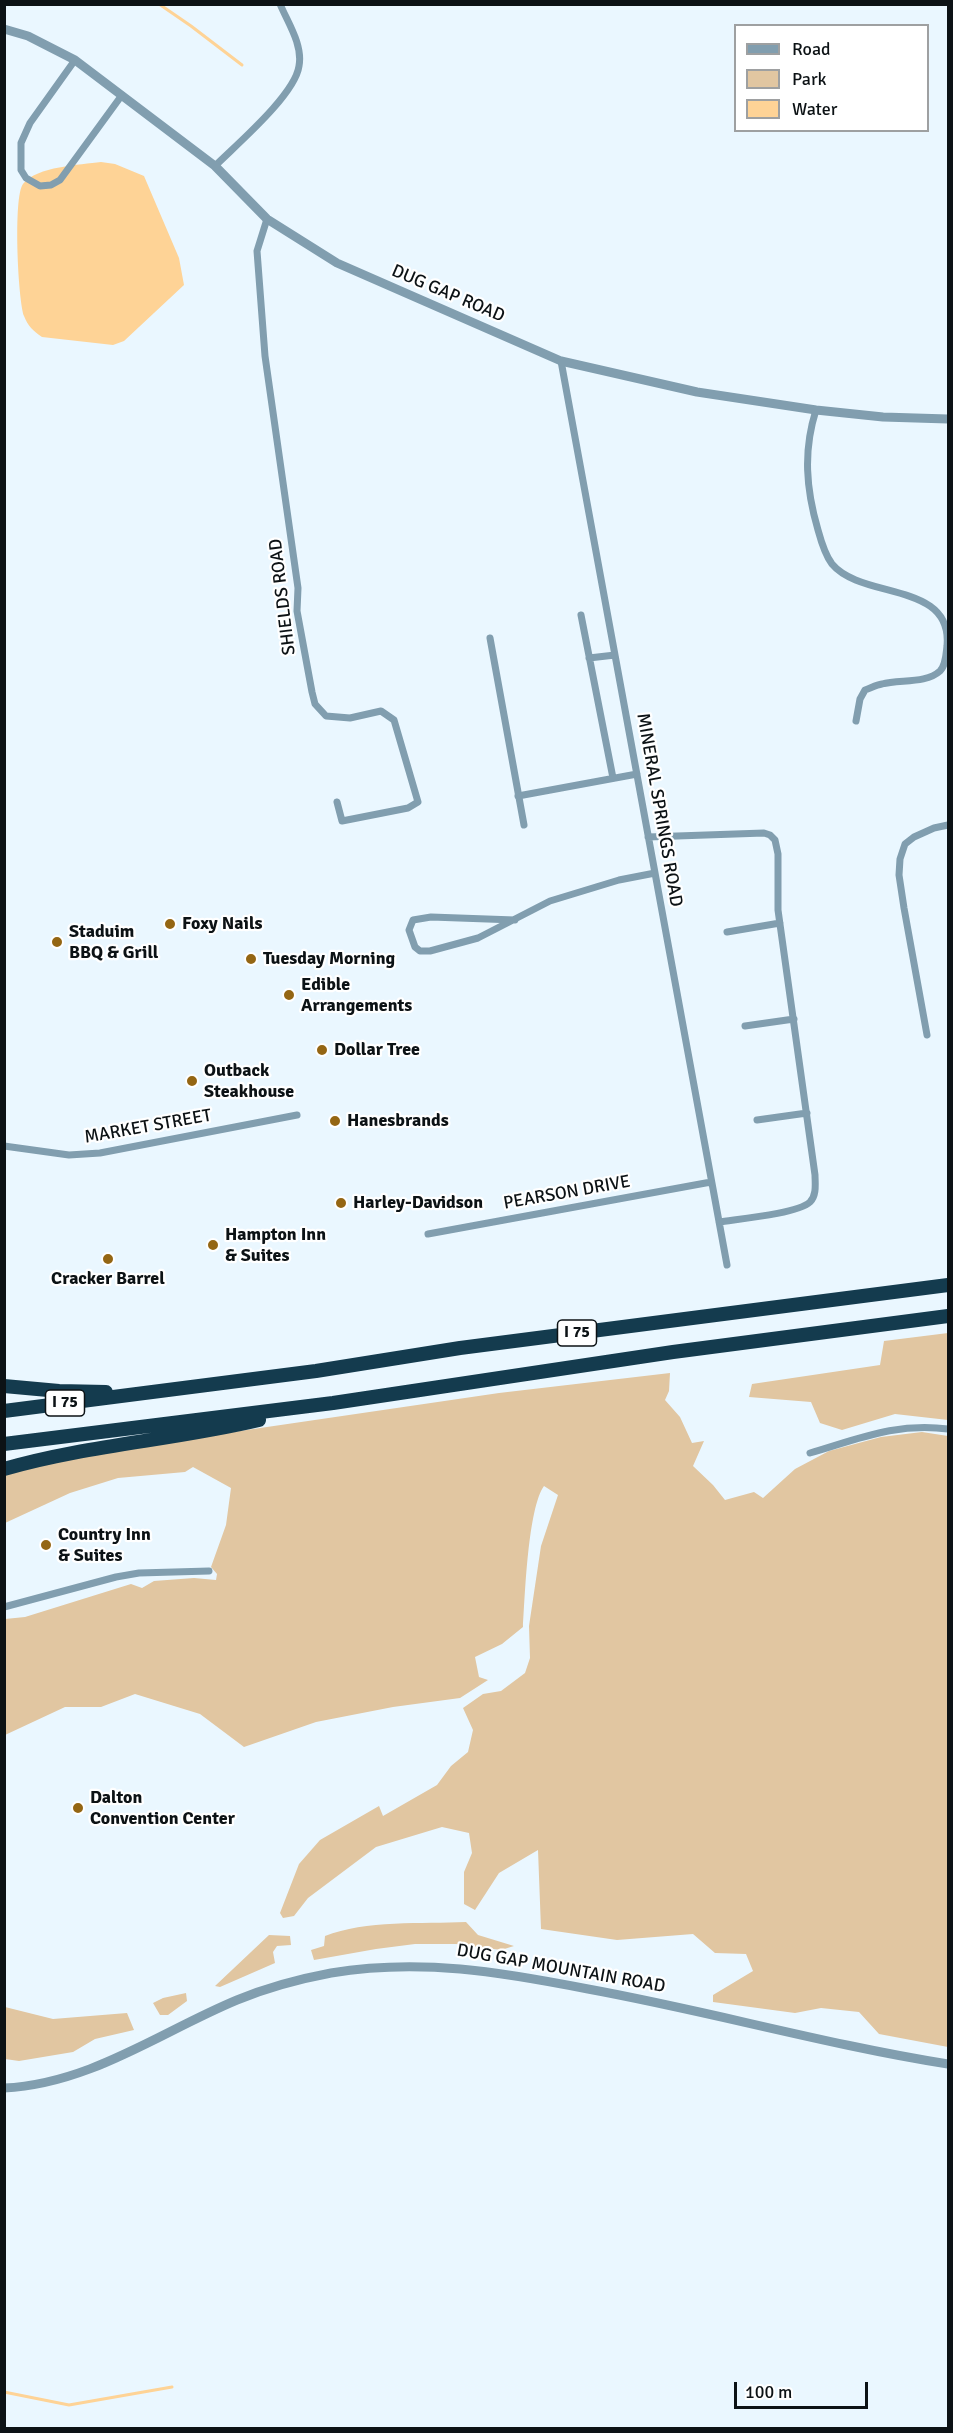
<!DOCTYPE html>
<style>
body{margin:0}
#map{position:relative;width:953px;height:2433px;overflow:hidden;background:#eaf7ff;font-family:Signika,sans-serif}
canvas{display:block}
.frame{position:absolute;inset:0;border:6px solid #0c1215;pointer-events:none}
.legend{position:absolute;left:734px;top:24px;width:195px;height:108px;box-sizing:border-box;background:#fff;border:2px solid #9ea0a1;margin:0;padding:8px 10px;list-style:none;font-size:18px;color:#0c1215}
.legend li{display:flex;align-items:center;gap:12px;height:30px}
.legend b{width:30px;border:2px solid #9ea0a1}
.scale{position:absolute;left:734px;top:2382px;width:134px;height:27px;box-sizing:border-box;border:3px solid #0c1215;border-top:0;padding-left:8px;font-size:18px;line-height:21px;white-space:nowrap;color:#0c1215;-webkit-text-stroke:4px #fff;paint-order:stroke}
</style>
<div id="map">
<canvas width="953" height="2433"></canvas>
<div class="frame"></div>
<ul class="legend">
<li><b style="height:8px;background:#819eaf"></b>Road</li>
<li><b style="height:16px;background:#e1c6a1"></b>Park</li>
<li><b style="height:16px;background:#fed396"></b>Water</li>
</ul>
<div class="scale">100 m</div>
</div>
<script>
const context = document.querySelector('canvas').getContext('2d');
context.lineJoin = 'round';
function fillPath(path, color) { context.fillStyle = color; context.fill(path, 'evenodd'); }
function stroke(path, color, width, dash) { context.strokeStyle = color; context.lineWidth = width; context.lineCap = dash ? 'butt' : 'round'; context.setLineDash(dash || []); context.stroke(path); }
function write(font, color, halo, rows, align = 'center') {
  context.font = font + ' Signika,sans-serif'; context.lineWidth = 4.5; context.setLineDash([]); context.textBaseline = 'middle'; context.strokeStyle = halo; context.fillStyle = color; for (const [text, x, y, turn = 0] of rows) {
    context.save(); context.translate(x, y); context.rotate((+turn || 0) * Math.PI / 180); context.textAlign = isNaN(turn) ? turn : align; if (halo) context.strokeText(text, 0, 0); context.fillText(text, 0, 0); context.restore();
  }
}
fillPath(new Path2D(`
 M 948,1333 L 948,1420 L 895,1414 L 842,1430 L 820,1423 L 811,1402 L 749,1397 L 752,1384 L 880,1365 L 884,1341 Z
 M 670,1373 L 669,1391 L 665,1400 L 680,1417 L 692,1443 L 704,1441 L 693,1466 L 713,1485 L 725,1500 L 754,1492 L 763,1498 L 795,1469 L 829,1451 L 881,1437 L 922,1432 L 948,1436 L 948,2047 L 879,2034 L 859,2012 L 821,2008 L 795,2013 L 713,2002 L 713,1995 L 753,1971 L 746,1954 L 715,1953 L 693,1934 L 617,1940 L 541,1929 L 538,1850 L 499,1873 L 475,1910 L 464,1904 L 464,1872 L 472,1853 L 469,1833 L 442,1827 L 376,1847 L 308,1898 L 294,1916 L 283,1918 L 280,1913 L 299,1864 L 320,1840 L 379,1806 L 383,1816 L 437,1785 L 451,1766 L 468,1752 L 473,1730 L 463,1708 L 483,1694 L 501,1691 L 525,1673 L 530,1658 L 529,1626 L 541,1546 L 558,1495 L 544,1486 C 528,1508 525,1596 523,1627 L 502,1644 L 475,1657 L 479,1677 L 488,1680 L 460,1698 L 393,1707 L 316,1722 L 244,1747 L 200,1714 L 135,1694 L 101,1707 L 65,1707 L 5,1735 L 5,1619 L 25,1617 L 131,1584 L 142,1588 L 154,1581 L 194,1578 L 216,1580 L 217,1574 L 211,1567 L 226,1525 L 231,1488 L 193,1467 L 185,1472 L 118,1478 L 70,1493 L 5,1523 L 5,1472 L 76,1455 L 499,1393 Z
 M 466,1922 L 478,1935 L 514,1946 L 501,1950 L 456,1944 L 415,1944 L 376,1949 L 314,1960 L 311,1950 L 324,1946 L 325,1936 C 365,1920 423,1924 466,1922 Z
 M 269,1935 L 290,1936 L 291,1945 L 277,1946 L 273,1952 L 275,1963 L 220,1987 L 215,1986 Z
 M 186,1993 L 187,2001 L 168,2015 L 160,2015 L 153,2003 L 163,1998 Z
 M 5,2007 L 53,2019 L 127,2013 L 134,2030 L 95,2039 L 73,2052 L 19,2061 L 5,2059 Z`), '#e1c6a1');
fillPath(new Path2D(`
 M 101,162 L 115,164 L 144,176 L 179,258 L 184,285 L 124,341 L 113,345 L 42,337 C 33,331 28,326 24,316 C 18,299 13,197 23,184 C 37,166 80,165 101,162 Z`), '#fed396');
stroke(new Path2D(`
 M 159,4 L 191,26 L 242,65
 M 4,2392 L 69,2405 L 172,2387`), '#fed396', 3);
stroke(new Path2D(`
 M 75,60 L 30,123 L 21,143 L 21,170 L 26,178 L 40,186 L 51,185 L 60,180 L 122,95
 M 215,166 C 236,145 295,95 299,66 C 303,45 288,23 280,4
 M 267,219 L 257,251 L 265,356 L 298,588 L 297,611 L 312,692 L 315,704 L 326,716 L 350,718 L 381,711 L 394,720 L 418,802 L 408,808 L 342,821 L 337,802
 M 561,361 L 727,1265
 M 816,410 C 803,451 806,489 818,530 C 821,541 825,555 832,564 C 862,600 953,581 947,646 C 946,654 946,665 940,671 C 926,684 899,679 882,684 C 876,685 871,688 865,690 L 860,699 L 856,721
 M 581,615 L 613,778
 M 490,638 L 524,825
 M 589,658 L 615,655
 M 518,796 L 637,774
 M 648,837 L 764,833 L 770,835 L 775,840 L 778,854 L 778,910 L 815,1175 C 815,1183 817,1195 810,1202 C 797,1214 738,1219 719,1222
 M 515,920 L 431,917 L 413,920 L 409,930 L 415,947 L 420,951 L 430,951 L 478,938 L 550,901 L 619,880 L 655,873
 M 727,932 L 780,923
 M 745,1026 L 794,1019
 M 927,1035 L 904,908 L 899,875 L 900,859 L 905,844 L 914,837 L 934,828 L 948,825
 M 757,1120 L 807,1113
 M 4,1146 L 69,1155 L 100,1153 L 297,1115
 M 428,1234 L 711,1182
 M 810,1453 C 858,1439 897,1422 948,1429
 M 4,1607 L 116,1577 L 139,1573 L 209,1571`), '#819eaf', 7);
stroke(new Path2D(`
 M 4,29 L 28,36 L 75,60 L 215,166 L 267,219 L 337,263 L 561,361 L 697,392 L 816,410 L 883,417 L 948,419
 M 4,2088 C 90,2084 160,2032 237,2000 C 266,1988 299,1979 331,1973 C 420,1958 501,1972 588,1989 C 709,2011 828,2045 948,2064`), '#819eaf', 9);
stroke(new Path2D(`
 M 4,1386 L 59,1391 L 106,1392
 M 4,1411 L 316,1371 L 460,1348 L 948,1285
 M 4,1444 L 333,1403 L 673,1352 L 948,1316
 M 4,1469 C 87,1445 175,1440 259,1420`), '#143b4e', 14);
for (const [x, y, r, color] of [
 [170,924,6,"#946613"],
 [57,942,6,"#946613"],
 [251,959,6,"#946613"],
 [289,995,6,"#946613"],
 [322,1050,6,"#946613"],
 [192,1081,6,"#946613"],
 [335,1121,6,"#946613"],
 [341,1203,6,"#946613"],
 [213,1245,6,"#946613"],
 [108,1259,6,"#946613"],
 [46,1545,6,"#946613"],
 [78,1808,6,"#946613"]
]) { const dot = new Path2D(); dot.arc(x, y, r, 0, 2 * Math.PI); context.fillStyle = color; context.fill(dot); stroke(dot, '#fff', 2); }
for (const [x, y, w] of [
 [577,1333,39],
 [65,1403,39]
]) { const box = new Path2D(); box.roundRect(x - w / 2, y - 13, w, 26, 4.5); context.fillStyle = '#fff'; context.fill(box); stroke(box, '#0c1215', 1.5); }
write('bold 16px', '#0c1215', null, [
 ["I 75",577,1333],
 ["I 75",65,1403]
]);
write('18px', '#0c1215', '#fff', [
 ["DUG GAP ROAD",448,294,23],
 ["SHIELDS ROAD",283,597,-97],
 ["MINERAL SPRINGS ROAD",659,810,80],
 ["MARKET STREET",148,1127,-10],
 ["PEARSON DRIVE",567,1193,-10],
 ["DUG GAP MOUNTAIN ROAD",561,1969,10]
]);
write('bold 18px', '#0c1215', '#fff', [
 ["Foxy Nails",182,924],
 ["Staduim",69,932],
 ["BBQ & Grill",69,953],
 ["Tuesday Morning",263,959],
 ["Edible",301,985],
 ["Arrangements",301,1006],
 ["Dollar Tree",334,1050],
 ["Outback",204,1071],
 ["Steakhouse",204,1092],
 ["Hanesbrands",347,1121],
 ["Harley-Davidson",353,1203],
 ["Hampton Inn",225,1235],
 ["& Suites",225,1256],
 ["Cracker Barrel",108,1279,"center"],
 ["Country Inn",58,1535],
 ["& Suites",58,1556],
 ["Dalton",90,1798],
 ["Convention Center",90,1819]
], 'left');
</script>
